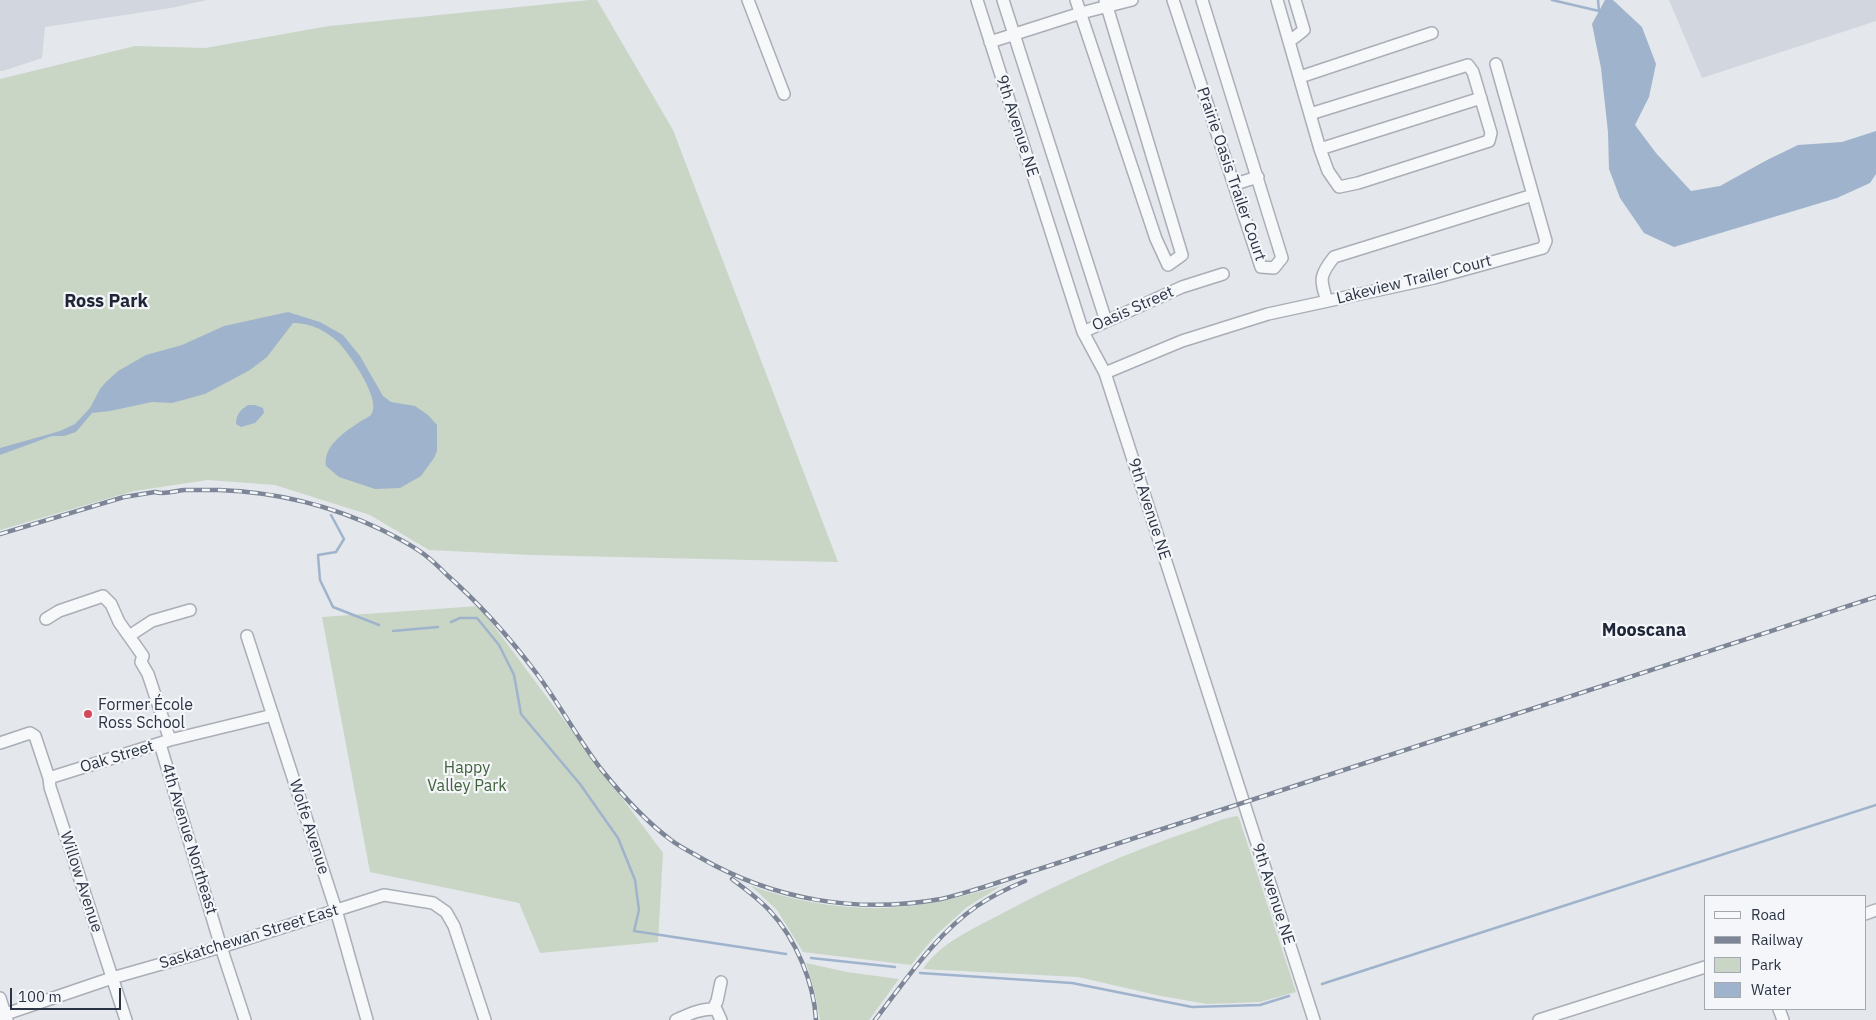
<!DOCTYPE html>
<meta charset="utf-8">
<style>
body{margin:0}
#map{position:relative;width:1876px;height:1020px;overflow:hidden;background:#e4e7ec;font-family:"IBM Plex Sans",sans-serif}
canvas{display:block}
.legend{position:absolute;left:1704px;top:895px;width:162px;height:115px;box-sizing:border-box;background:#f4f6f9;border:1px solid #a4a8b1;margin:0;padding:6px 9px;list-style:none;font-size:15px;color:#2b3445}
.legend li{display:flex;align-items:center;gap:10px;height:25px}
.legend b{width:25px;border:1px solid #a4a8b1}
.scale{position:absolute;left:10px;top:988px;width:111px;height:22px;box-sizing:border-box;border:2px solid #2b3445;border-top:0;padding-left:6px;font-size:15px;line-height:18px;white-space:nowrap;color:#2b3445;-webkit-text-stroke:4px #f4f6f9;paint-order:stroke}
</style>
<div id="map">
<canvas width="1876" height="1020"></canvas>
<ul class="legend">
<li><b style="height:6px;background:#f7f8fa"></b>Road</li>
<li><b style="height:6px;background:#7d8696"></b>Railway</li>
<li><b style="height:14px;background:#c9d6c5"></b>Park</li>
<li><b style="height:14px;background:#9fb4cc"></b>Water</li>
</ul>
<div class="scale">100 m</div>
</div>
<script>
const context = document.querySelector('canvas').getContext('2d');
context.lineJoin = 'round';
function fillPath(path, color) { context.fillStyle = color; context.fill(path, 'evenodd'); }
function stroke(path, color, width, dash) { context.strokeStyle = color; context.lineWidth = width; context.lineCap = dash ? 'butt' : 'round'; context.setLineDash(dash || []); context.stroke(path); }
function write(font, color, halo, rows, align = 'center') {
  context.font = font + ' "IBM Plex Sans",sans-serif'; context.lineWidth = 4.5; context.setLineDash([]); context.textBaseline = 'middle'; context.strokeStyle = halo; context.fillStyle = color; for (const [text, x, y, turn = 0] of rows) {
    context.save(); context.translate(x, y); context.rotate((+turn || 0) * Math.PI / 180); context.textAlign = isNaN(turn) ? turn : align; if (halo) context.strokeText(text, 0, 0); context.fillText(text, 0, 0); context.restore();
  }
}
fillPath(new Path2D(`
 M 0,0 L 207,0 L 171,8 L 45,27 L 42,58 L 3,71 L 0,71 Z
 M 1669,0 L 1876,0 L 1876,21 L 1702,78 Z`), '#d2d6de');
fillPath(new Path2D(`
 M 589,0 L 597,0 L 673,130 L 838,562 L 531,555 L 429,550 L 370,515 L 275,485 L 208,480 L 134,491 L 0,530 L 0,79 L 135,46 L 205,48 L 329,26 Z
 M 479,606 L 663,853 L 658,942 L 540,953 L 519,903 L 370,872 L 322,617 Z
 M 1237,816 L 1239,818 L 1296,992 L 1260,1002 L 1207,1004 L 1161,996 L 1078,977 L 923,969 C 941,942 975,928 1003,913 C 1065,880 1130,851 1197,829 C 1210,824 1223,818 1237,816 Z
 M 751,886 C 808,906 870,914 930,903 C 954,899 977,892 1001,886 L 967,907 L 936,935 L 911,965 L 803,952 L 777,910 Z
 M 806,963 L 847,972 L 899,979 L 869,1020 L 820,1020 L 815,993 Z`), '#c9d6c5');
fillPath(new Path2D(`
 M 1605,0 L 1613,0 L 1642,27 L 1656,64 L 1649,97 L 1635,125 L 1656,153 L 1691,191 L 1720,186 L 1767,160 L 1798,145 L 1842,142 L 1876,131 L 1876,174 L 1870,183 L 1837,198 L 1674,247 L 1644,233 L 1620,198 L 1609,169 L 1608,132 L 1601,68 L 1592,24 Z
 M 288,312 L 320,322 L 343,335 L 360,356 L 383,396 L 391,402 L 415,406 L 428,415 L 437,425 L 437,451 L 434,458 L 421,476 L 400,488 L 375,489 L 339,477 L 326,466 C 323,447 343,433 358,423 C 361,420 368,418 371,415 C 383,400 348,352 338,342 C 327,331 308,322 293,323 L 267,357 L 250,370 L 205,394 L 172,403 L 152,402 L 110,411 L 92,413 L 76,432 L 64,436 L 52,436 L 0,455 L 0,448 L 60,431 L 75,424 L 90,408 L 100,389 L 106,382 L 118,371 L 146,355 L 182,345 L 224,326 Z
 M 248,405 L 255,405 L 263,408 L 264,413 L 255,423 L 241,427 L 236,424 C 236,415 240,410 248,405 Z`), '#9fb4cc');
stroke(new Path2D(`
 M 1552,0 L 1599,11 L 1598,0
 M 331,515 L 344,539 L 336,552 L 318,555 L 320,580 L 333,607 L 379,625
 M 451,622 L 460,618 L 477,618 L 499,645 L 514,675 L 521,714 L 580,784 L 618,838 L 635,880 L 639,910 L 634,931 L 786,954
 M 393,631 L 438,627
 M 811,958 L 895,967
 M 920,973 L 1072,983 L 1192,1007 L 1260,1005 L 1289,996
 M 1322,984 L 1876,805`), '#9fb4cc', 2.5);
const minor = new Path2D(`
 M 748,0 L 784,94
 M 977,0 L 1083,332 L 1105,373 L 1314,1020
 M 1003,0 L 1106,321
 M 1076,0 L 1156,239 L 1168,265 L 1182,255 L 1105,0
 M 1173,0 L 1261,267 L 1274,268 L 1282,258 L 1202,0
 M 1277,0 L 1320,149 L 1328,171 L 1339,187 L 1358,183 L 1489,141 L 1491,133 L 1473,72 L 1468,65 L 1310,114
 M 1290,41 L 1304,30 L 1295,0
 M 990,42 L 1081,13 L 1132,0
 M 1300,77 L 1432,33
 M 1320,149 L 1481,98
 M 1235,184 L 1258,177
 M 1327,301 C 1320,279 1319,276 1334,257 L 1533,195
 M 1083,332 L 1182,287 L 1223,274
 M 1105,373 L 1182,341 L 1268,314 L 1434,278 L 1543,248 L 1546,241 L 1496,64
 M 46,619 L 59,611 L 103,596 L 111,604 L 119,622 L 143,656 L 141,662 L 148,674 L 170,740
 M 129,636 L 152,621 L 190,610
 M 247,636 L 336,910 L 367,1020
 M 0,743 L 30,733 L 35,736 L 49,778 L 50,787 L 126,1020
 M 160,744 L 221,947 L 245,1020
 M 49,778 L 170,740 L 273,715
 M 1865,914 L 1876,910
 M 0,998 L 7,1020
 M 713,1009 L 717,1001 L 721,982
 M 1779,1009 L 1783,1020
 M 0,1016 L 112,978 L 221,947 L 384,895 L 433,903 L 446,912 L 454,926 L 485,1020
 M 676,1020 C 689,1014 702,1008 716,1009 L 721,1020
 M 1539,1020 L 1705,967`);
stroke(minor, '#a9aeb7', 14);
stroke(minor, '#f7f8fa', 11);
const rail = new Path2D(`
 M 0,534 L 124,497 L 155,492 C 164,495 174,491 184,490 C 195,490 207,490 219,490 C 276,492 330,505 382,530 C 396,537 412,545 425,555 C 433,561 440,568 447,575 C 481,605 510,638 537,674 C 560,705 578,739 601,769 C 622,795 644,820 671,840 C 680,847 691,852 701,858 C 774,900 858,914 941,899 C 955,896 970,891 984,887 L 1876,597
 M 732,879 C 745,889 759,899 770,911 C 796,939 814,983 816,1020
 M 875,1020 C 906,980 935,935 977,906 C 992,896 1008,888 1025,881`);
stroke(rail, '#7d8696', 4.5);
stroke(rail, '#f4f6f9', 2.5, [8]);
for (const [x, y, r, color] of [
 [88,714,5,"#d1495b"]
]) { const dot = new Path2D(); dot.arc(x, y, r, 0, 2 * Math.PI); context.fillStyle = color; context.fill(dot); stroke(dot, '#f4f6f9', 2); }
write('16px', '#2b3445', '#f4f6f9', [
 ["9th Avenue NE",1017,126,72],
 ["Prairie Oasis Trailer Court",1231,174,71],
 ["Lakeview Trailer Court",1414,280,-14],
 ["Oasis Street",1133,309,-24],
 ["9th Avenue NE",1149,509,72],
 ["Oak Street",117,757,-17],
 ["Wolfe Avenue",309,827,72],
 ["4th Avenue Northeast",189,839,73],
 ["Willow Avenue",81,882,72],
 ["9th Avenue NE",1273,894,72],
 ["Saskatchewan Street East",249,937,-17]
]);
write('16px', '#2b3445', '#f4f6f9', [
 ["Former École",98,705],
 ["Ross School",98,723]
], 'left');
write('16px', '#3f6138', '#f4f6f9', [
 ["Happy",467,768],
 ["Valley Park",467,786]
]);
write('bold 18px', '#1d2536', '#f4f6f9', [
 ["Ross Park",106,302],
 ["Mooscana",1644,631]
]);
</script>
